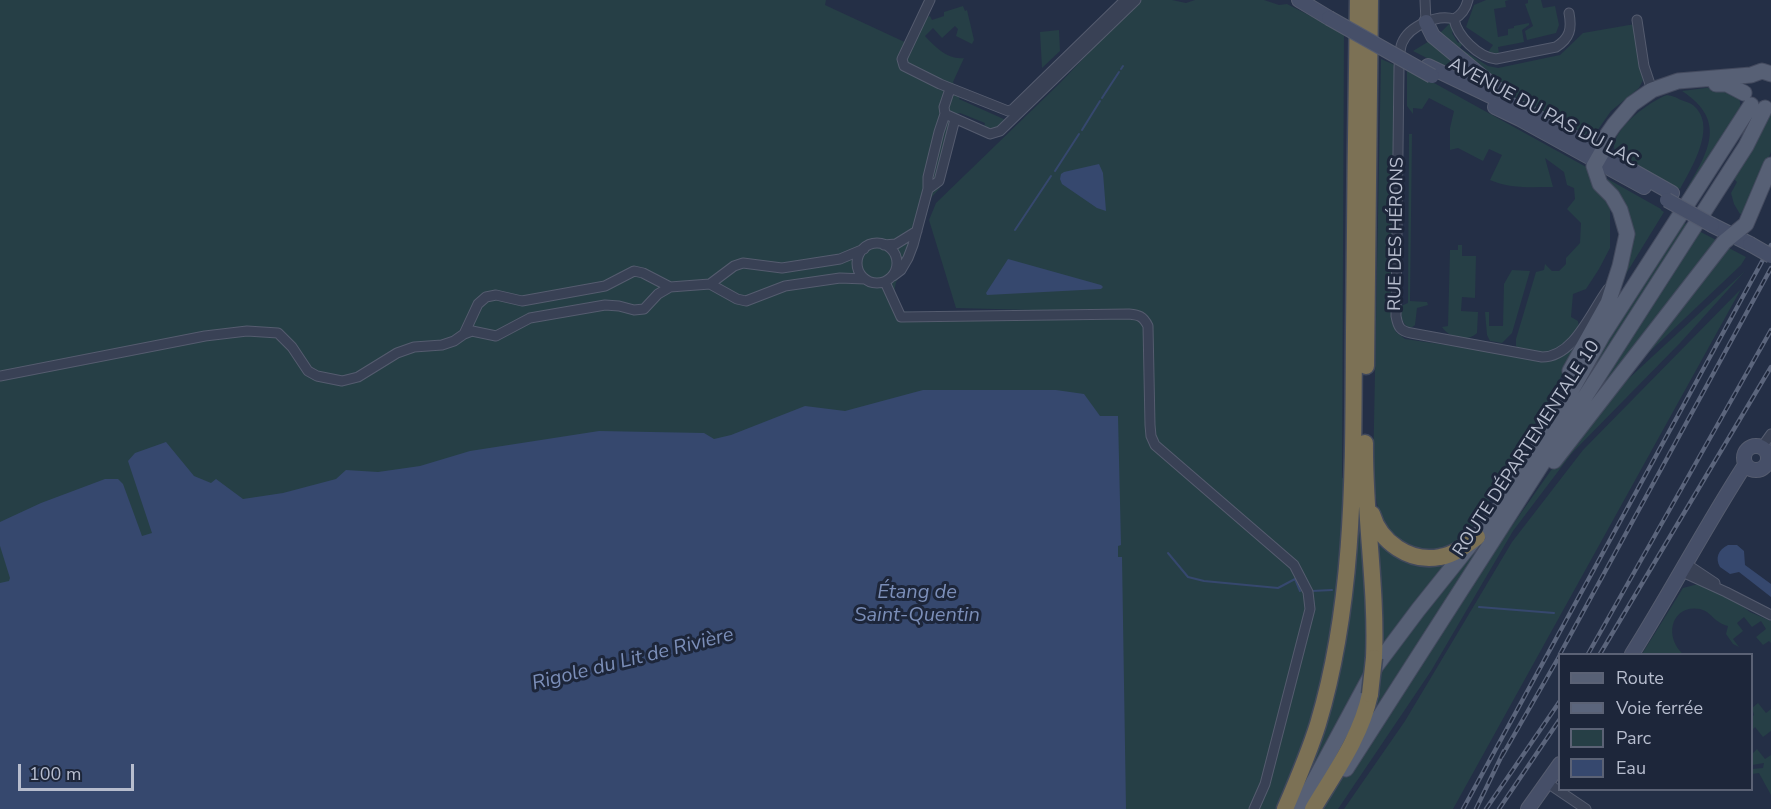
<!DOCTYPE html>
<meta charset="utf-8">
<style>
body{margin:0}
#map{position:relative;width:1771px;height:809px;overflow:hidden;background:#242f46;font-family:"Nunito Sans",sans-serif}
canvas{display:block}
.legend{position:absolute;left:1558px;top:653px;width:195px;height:138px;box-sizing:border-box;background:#1d263a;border:2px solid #5b6275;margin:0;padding:8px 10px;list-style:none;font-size:18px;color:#b7bdce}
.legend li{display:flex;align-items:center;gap:12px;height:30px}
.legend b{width:30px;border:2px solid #5b6275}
.scale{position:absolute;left:18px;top:764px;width:116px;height:27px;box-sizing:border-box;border:3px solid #b7bdce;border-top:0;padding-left:8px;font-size:18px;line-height:21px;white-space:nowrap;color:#b7bdce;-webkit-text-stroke:4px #1d263a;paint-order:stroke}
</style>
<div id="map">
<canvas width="1771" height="809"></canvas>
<ul class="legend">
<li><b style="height:8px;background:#576075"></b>Route</li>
<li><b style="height:8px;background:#5b657c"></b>Voie ferrée</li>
<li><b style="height:16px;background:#263f46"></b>Parc</li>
<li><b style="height:16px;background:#36486e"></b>Eau</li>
</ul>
<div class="scale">100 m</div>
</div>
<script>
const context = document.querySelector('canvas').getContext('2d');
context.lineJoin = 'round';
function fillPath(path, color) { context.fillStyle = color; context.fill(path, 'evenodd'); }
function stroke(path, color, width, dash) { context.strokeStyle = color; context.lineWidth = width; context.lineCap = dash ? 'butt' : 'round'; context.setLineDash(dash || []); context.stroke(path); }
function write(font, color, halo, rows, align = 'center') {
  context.font = font + ' "Nunito Sans",sans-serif'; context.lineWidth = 6; context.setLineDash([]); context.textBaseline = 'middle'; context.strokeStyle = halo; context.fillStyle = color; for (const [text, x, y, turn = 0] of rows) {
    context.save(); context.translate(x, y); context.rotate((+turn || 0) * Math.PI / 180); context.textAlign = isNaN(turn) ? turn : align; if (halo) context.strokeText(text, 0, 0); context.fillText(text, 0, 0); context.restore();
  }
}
fillPath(new Path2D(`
 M 0,0 L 826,0 L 825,5 L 911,45 L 922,19 L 930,16 L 932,20 L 944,16 L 944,12 L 963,6 L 965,11 L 967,10 L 974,40 L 972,44 L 956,36 L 958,29 L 955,26 L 942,38 L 933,28 L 925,36 C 935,47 948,60 964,58 L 953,82 L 960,95 L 959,99 L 1008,121 C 1001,128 993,130 984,127 L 985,123 L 960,113 L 957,114 L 959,116 L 940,188 L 929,200 L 906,268 L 896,282 L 894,293 L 900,311 L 927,313 L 1070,311 L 956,308 L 929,220 L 936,203 L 1060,83 L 1139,0 L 1172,0 L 1186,3 L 1195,0 L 1264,0 L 1279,5 L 1287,4 L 1344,33 L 1342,478 L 1347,477 L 1335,613 L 1321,686 L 1289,809 L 0,809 Z
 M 1486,0 L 1509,0 L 1505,1 L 1506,7 L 1494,9 L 1498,37 L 1508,35 L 1508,29 L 1514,28 L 1514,26 L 1529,23 L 1529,25 L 1522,30 L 1524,42 L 1498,47 L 1499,54 L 1488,52 L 1493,45 L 1466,27 L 1474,5 Z
 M 1528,0 L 1541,0 L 1543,8 L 1555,6 L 1559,25 L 1556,33 L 1527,40 L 1525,31 L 1533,26 L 1525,4 L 1528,3 Z
 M 1450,23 L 1454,31 L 1452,33 L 1458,43 L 1461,41 L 1463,43 L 1460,48 L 1488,66 L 1498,68 L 1560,55 L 1583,33 L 1635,24 L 1643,80 L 1639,88 L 1611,111 L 1597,131 L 1586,135 L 1517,99 L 1440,33 Z
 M 1059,30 L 1060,51 L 1042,68 L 1040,32 Z
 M 1431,40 L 1490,90 L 1413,51 Z
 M 1381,59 L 1395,65 L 1392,318 L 1396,332 L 1405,339 L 1551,360 C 1578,351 1590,320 1604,298 C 1567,364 1533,432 1492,496 C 1482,511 1471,534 1455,543 C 1442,551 1427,552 1412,547 C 1379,535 1377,507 1373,476 Z
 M 1407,68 L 1588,168 L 1610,209 L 1610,248 L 1599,269 L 1586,289 L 1573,294 L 1571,317 L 1578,321 L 1579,328 L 1570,342 L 1551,354 L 1519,349 L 1516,346 L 1516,339 L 1536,272 L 1544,270 L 1545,264 L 1552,271 L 1559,271 L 1566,264 L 1566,258 L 1580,243 L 1581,223 L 1567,209 L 1575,199 L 1574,188 L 1567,185 L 1564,172 L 1545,158 L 1553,187 C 1532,187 1510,189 1490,180 L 1502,155 L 1489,149 L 1483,161 L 1458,148 L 1450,150 L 1450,128 L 1454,111 L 1429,98 L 1422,109 L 1413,108 L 1413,114 L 1407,106 Z
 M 1721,86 L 1739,95 L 1741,110 L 1691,193 L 1686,190 C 1708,152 1728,121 1682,91 Z
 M 1667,95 C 1673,96 1675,97 1681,100 C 1687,102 1692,103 1697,109 C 1715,130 1691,169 1680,189 L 1622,160 C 1619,157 1615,153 1614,148 C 1613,128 1650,101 1667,95 Z
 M 1771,111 L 1771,152 L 1747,212 L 1740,214 L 1734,204 L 1731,193 L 1737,182 L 1731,176 Z
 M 1409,134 L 1412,134 L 1410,301 L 1427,302 L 1428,305 L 1417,308 L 1415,325 L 1411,328 C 1401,325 1401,315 1401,306 L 1408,303 Z
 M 1597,173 L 1661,209 L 1661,210 L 1664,212 L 1621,282 L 1631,242 Z
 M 1682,222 L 1689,225 L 1573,405 L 1568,402 Z
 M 1697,230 L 1718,241 L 1587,412 L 1587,400 Z
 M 1458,245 L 1462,245 L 1462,256 L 1476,256 L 1475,298 L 1462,297 L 1461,311 L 1478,312 L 1477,333 C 1467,343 1449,338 1442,327 L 1448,326 L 1450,250 L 1458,250 Z
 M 1727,247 L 1746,257 L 1741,265 L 1622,378 Z
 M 1512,270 L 1530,271 L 1512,333 L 1502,343 L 1490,341 L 1487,335 L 1485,312 L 1489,312 L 1489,326 L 1503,326 L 1504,284 Z
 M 1745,271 L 1680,343 L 1572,453 L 1513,531 L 1431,671 L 1338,809 L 1322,809 L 1445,621 L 1566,449 L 1626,381 Z
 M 1741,289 L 1453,809 L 1344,809 L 1405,721 L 1512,542 L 1583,450 Z
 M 1357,478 L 1370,662 L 1363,672 L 1363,681 L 1300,795 L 1317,746 Z
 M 1498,521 L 1378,704 L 1373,702 L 1380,667 Z
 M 1373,528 L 1444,562 L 1444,567 L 1381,651 Z
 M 1702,583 L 1729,596 L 1750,612 L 1771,621 L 1771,643 L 1769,641 L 1763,645 L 1756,637 L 1766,629 L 1761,621 L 1752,627 L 1744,617 L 1737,623 L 1743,631 L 1733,639 L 1739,647 L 1733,644 L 1726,634 L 1728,626 C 1713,622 1712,612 1700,609 C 1672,604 1663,636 1683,654 L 1642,654 L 1683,588 Z
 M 1758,703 L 1766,713 L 1771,709 L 1771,731 L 1763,737 L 1755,727 L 1752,730 L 1752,717 L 1754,715 L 1752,708 Z
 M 1757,749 L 1765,759 L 1771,755 L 1771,795 L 1759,773 L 1752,774 L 1752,769 L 1763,768 L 1764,763 L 1752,765 L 1752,754 Z`), '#263f46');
fillPath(new Path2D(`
 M 1099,164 L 1103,173 L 1106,211 L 1097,208 L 1062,184 L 1060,179 L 1061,174 L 1064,172 Z
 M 1008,259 L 1101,285 L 1103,287 L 1101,289 L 987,295 L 986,293 Z
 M 923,390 L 1056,390 L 1084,394 L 1100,416 L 1118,416 L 1121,545 L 1118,546 L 1118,557 L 1122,557 L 1126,809 L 0,809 L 0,583 L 9,581 L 10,578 L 0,546 L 0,522 L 41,503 L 105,479 L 118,479 L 123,484 L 142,536 L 152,533 L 128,461 L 135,453 L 166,442 L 194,476 L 211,483 L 216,479 L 243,499 L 283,493 L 336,479 L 346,470 L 378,472 L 420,466 L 470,451 L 599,431 L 704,433 L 714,439 L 731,435 L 805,406 L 845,411 Z
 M 1728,545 L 1737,545 L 1744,551 L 1745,565 L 1771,584 L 1771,597 L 1739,572 L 1730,574 L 1720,567 C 1715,558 1718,550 1728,545 Z`), '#36486e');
stroke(new Path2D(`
 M 1121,69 L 1123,66
 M 1102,98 L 1119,72
 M 1082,130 L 1100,101
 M 1055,171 L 1079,134
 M 1015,230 L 1051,176
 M 1168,553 L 1188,577 L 1204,581 L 1278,588 L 1295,579 L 1300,591
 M 1312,591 L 1332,590
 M 1479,607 L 1554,613`), '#36486e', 2);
const street = new Path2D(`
 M 930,0 L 902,59 L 904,66 L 940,84 L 1008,111 L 1013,109 L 1125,0
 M 1425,0 L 1426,22
 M 1468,0 C 1466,8 1462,15 1454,19 C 1437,14 1409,26 1402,43 C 1399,50 1400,59 1399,67 L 1396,316 C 1398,327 1400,331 1411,333 L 1542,357 C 1574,357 1591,312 1608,289
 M 1454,19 C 1457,36 1478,57 1496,59 L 1556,47 C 1570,38 1572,29 1569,13
 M 1637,20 L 1644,66 L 1652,90
 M 945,114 L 990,134 L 1000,131 L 1136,0
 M 928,189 L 939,181 L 955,119
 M857 263a20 20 0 1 1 40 0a20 20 0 1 1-40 0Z
 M 884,245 L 896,244 L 917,231
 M 893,276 L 901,270 L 908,258 L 913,245 L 928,189 L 928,177 L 939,132 L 945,114 L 944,107 L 950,89
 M 885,282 L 901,317 L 1129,314 C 1139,315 1143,316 1148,326 L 1150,425 L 1151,436 L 1155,445 L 1294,565 L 1308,592 L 1310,609 L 1265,784 L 1254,809
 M 710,284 L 737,299 L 746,301 L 785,286 L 840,278 L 865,279
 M 464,334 L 478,304 L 486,297 L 496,295 L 522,301 L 605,286 L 634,271 L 643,273 L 670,287 L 710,284 L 734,266 L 743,263 L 782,268 L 840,259 L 864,249
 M 0,376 L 205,336 L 247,331 L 278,333 L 292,347 L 308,371 L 317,376 L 342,381 L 358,377 L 397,353 L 414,347 L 442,345 L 454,341 L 464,334 L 472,331 L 496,336 L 530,318 L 605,305 L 619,306 L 634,310 L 644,309 L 658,294 L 670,287
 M 1761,448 L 1771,434
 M 1685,563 L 1715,583
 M 1680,571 L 1726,592 L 1771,615
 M 1546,782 L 1586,809`);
const secondary = new Path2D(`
 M 1299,0 L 1329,18
 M 1426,22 L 1433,36 L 1497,89 L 1501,101
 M 1428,66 L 1501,101 L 1525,110 L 1672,193
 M 1495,107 L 1520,119 L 1644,187
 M 1712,225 L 1750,244
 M1744 458a12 12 0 1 1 24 0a12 12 0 1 1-24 0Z
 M 1632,654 C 1671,592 1705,527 1745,465
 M 1528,809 L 1560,764`);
const primary = new Path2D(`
 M 1716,84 L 1727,84 L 1744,93
 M 1570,371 L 1608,303 L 1620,266 L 1627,234 L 1620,210 L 1612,196 L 1600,184 L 1594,166 L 1602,152 L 1605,138 L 1614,125 L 1632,104 L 1652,90 L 1678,81 L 1751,75 L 1762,71 L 1771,74
 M 1554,461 L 1724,242 L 1746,224 L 1771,165
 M 1346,769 L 1746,146 L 1765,108
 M 1299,809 L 1376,666 L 1418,610 L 1502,505 L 1549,430 L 1602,336 L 1751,105`);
const highway = new Path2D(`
 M 1366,366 L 1370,0
 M 1365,443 C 1364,515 1377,586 1374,658
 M 1372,514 C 1380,542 1410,563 1440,557 C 1454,555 1466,545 1477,537
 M 1285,809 C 1297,781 1309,753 1318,724 C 1356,597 1353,463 1354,332 C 1355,221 1356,111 1358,0
 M 1313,809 C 1335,772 1361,737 1370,694`);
stroke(street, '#555c6f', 11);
stroke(secondary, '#555c6f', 16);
stroke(primary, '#434a5e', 17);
stroke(highway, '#41495c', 19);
stroke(street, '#394155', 9);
stroke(secondary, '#464f68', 14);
stroke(primary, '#576075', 15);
stroke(highway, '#7c7155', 16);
const rail = new Path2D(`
 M 1560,654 L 1771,268
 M 1588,654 L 1771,330
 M 1600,654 L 1771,367
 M 1502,756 L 1560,655
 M 1463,809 L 1771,245
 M 1476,809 L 1504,751
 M 1486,809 L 1560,701
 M 1499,809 L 1560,719`);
stroke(rail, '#5b657c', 4.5);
stroke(rail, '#1d263a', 2, [7]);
const secondaryBridge = new Path2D(`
 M 1329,18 L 1432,76
 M 1667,200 L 1712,225
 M 1750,244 L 1771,256`);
const highwayBridge = new Path2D(`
 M 1370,694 L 1374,658`);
stroke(secondaryBridge, '#555c6f', 16, []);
stroke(highwayBridge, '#41495c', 19, []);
stroke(secondaryBridge, '#464f68', 14);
stroke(highwayBridge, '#7c7155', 16);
write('18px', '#b7bdce', '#1d263a', [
 ["AVENUE DU PAS DU LAC",1543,113,28],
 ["RUE DES HÉRONS",1397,234,-89],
 ["ROUTE DÉPARTEMENTALE 10",1527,449,-57]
]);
write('italic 20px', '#7b8eb8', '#1d263a', [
 ["Étang de",917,593],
 ["Saint-Quentin",917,616],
 ["Rigole du Lit de Rivière",633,660,-14]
]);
</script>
